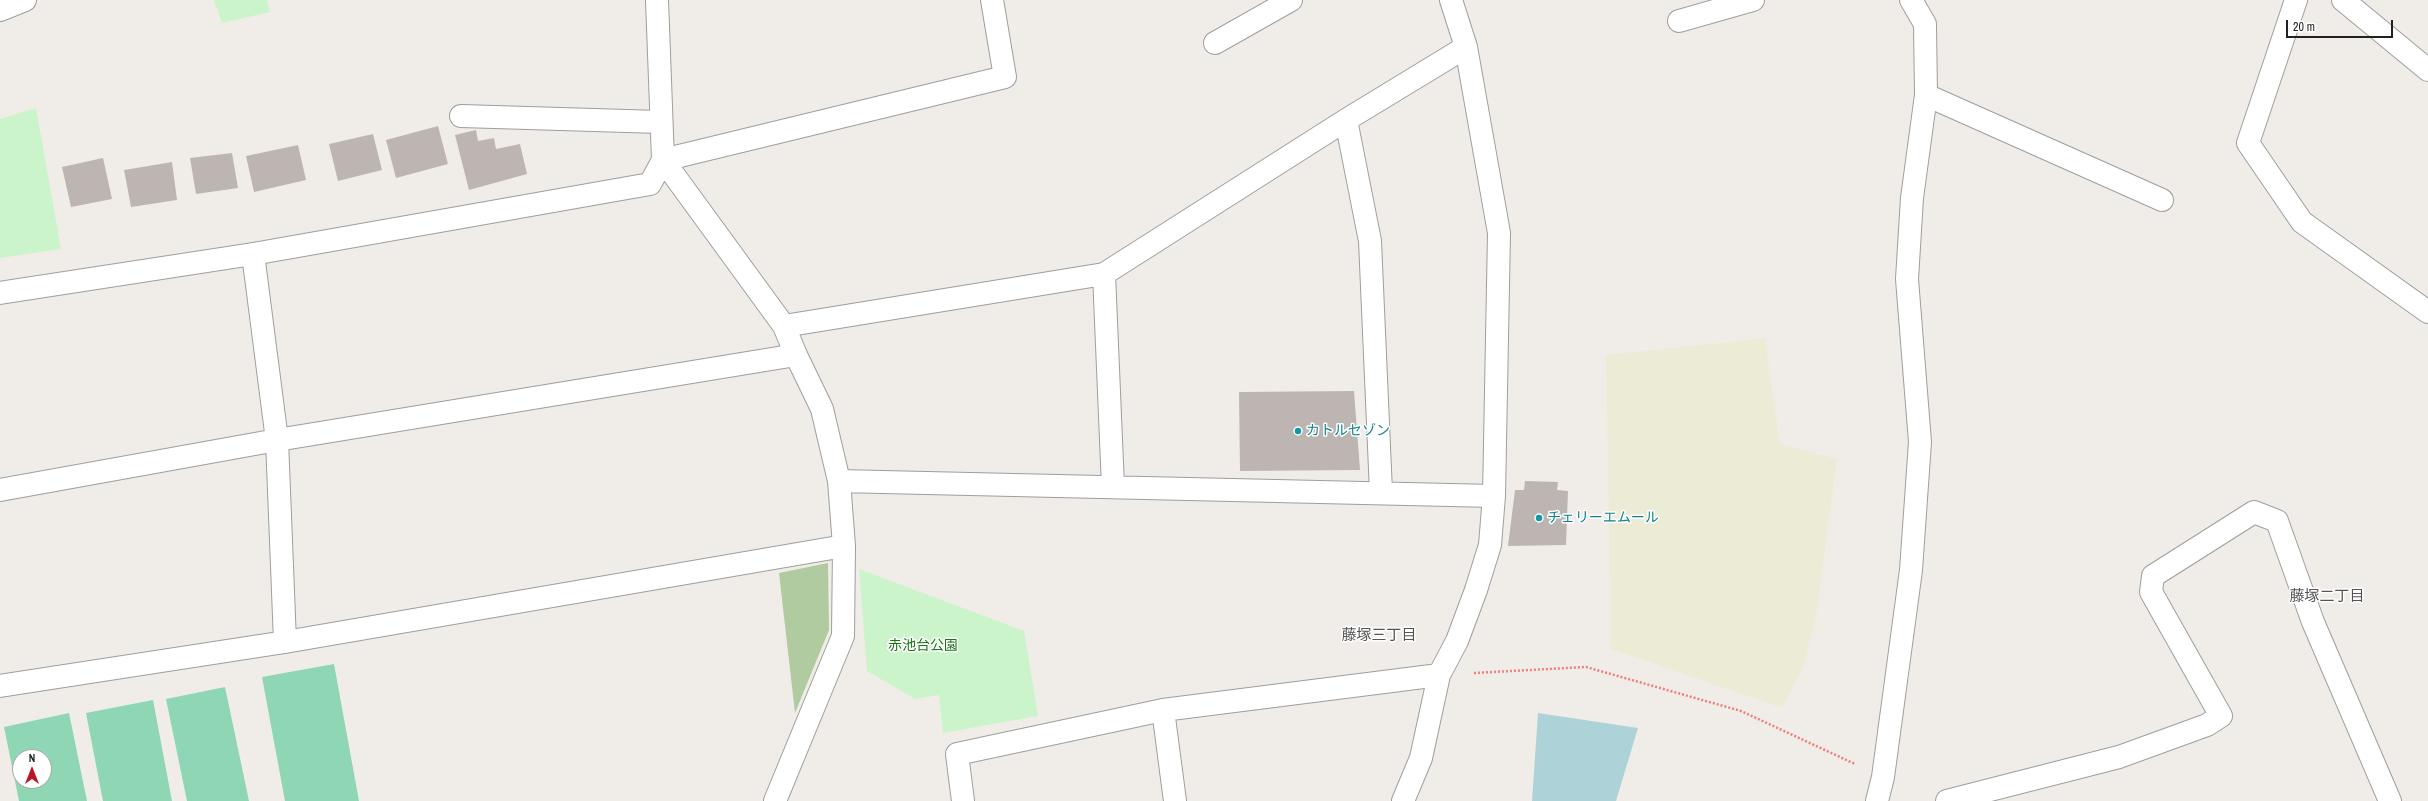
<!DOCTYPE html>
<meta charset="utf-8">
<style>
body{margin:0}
#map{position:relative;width:2428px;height:801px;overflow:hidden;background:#f0ede8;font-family:"Archivo Narrow",sans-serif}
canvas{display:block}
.north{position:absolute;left:12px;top:749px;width:40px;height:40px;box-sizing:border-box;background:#fff;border:1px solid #a6a6a6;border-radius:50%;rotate:0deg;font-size:11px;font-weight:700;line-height:16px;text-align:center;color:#212121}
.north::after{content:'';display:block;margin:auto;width:14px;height:18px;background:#bc1525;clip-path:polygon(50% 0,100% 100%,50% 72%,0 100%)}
.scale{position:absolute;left:2286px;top:20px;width:107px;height:18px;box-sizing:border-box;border:2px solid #212121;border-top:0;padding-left:5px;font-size:12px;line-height:14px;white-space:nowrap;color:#212121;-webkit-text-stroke:3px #fff;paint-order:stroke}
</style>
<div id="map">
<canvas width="2428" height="801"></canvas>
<div class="north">N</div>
<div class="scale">20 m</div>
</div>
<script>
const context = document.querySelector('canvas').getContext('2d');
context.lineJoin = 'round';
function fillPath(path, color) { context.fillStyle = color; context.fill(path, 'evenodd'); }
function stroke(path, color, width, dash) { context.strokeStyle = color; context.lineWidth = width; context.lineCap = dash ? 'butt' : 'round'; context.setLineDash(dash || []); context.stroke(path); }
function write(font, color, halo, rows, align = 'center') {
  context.font = font + ' "Archivo Narrow","Noto Sans JP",sans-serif'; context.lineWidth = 3; context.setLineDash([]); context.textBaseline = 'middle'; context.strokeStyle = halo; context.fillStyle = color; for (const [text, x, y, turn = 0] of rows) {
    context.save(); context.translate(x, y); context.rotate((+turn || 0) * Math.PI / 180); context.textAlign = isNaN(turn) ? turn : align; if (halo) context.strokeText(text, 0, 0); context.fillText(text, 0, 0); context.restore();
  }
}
fillPath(new Path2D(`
 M 1765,338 L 1780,444 L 1837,459 L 1817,612 L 1804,666 L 1782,708 L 1611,649 L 1606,355 Z`), '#ececd6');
fillPath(new Path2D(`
 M 828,563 L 829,630 L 795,713 L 779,573 Z`), '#b1cba1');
fillPath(new Path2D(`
 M 214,0 L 267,0 L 270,12 L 222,23 Z
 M 36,108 L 61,249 L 0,258 L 0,119 Z
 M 859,569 L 1024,631 L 1038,716 L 943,733 L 939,695 L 915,699 L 867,671 Z`), '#cbf4cb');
fillPath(new Path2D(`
 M 334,664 L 359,801 L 285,801 L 262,677 Z
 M 225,687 L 249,801 L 187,801 L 166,699 Z
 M 153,700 L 172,801 L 103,801 L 86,713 Z
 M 69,713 L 87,801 L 19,801 L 4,727 ZM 20,757 L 44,757 L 44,781 L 20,781 Z`), '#8fd6b4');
fillPath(new Path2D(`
 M 1538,713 L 1638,728 L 1616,801 L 1532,801 Z`), '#add3d9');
fillPath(new Path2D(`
 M 438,126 L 448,164 L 396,178 L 386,140 Z
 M 476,130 L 478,141 L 494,138 L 496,149 L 520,144 L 527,174 L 469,190 L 455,135 Z
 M 373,134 L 382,170 L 338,181 L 329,144 Z
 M 298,145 L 306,180 L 254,192 L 246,156 Z
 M 232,153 L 238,188 L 196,194 L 190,158 Z
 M 103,158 L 112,199 L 71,207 L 62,167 Z
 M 172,162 L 177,200 L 131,207 L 124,170 Z
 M 1354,391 L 1360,470 L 1240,471 L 1239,392 Z
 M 1525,481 L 1558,482 L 1557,490 L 1568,491 L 1566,545 L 1508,546 L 1515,490 L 1524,490 Z`), '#bdb5b1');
const minor = new Path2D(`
 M 657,0 L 663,160 L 784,326 L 796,355 L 822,409 L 839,481 L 844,546 L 843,636 L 775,801
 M 2296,0 L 2248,143 L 2302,222 L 2428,312
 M 2343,0 L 2428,70
 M 0,10 L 25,0
 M 1679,21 L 1753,0
 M 1215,43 L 1291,0
 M 1926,95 L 2162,200
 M 461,116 L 660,122
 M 1346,120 L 1370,241 L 1381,492
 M 253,254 L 277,440 L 285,642
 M 1104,274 L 1113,487
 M 0,293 L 253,254 L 650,184 L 663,160 L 1005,77 L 992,0
 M 784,326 L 1104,274 L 1346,120 L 1466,47
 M 839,481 L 1494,496
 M 0,490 L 277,440 L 796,355
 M 0,686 L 285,642 L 844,546
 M 1163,710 L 1175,801
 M 963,801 L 957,754 L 1163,710 L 1439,675
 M 1403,801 L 1421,758 L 1439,675 L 1457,641 L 1476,590 L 1490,545 L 1494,496 L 1499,233 L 1466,47 L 1451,0
 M 1877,801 L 1883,777 L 1911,570 L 1920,442 L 1907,279 L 1912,198 L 1926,95 L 1925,24 L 1911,0
 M 1947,801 L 2119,757 L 2207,725 L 2221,716 L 2151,592 L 2153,576 L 2254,512 L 2277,521 L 2313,622 L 2390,801`);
stroke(minor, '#9e9e9e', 24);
stroke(new Path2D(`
 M 1474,673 L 1586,667 L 1741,711 L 1855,764`), '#ec7f7d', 2.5, [2, 2]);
stroke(minor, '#fff', 22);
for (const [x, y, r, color] of [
 [1298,431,4,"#0f9aa8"],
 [1539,518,4,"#0f9aa8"]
]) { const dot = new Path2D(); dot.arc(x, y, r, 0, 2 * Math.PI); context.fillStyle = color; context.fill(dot); stroke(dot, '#fff', 1.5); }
write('14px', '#0d838f', '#fff', [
 ["カトルセゾン",1306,431],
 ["チェリーエムール",1547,518]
], 'left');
write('14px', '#197518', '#fff', [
 ["赤池台公園",923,646]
]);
write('15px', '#545454', '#fff', [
 ["藤塚二丁目",2327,597],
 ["藤塚三丁目",1379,636]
]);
</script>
